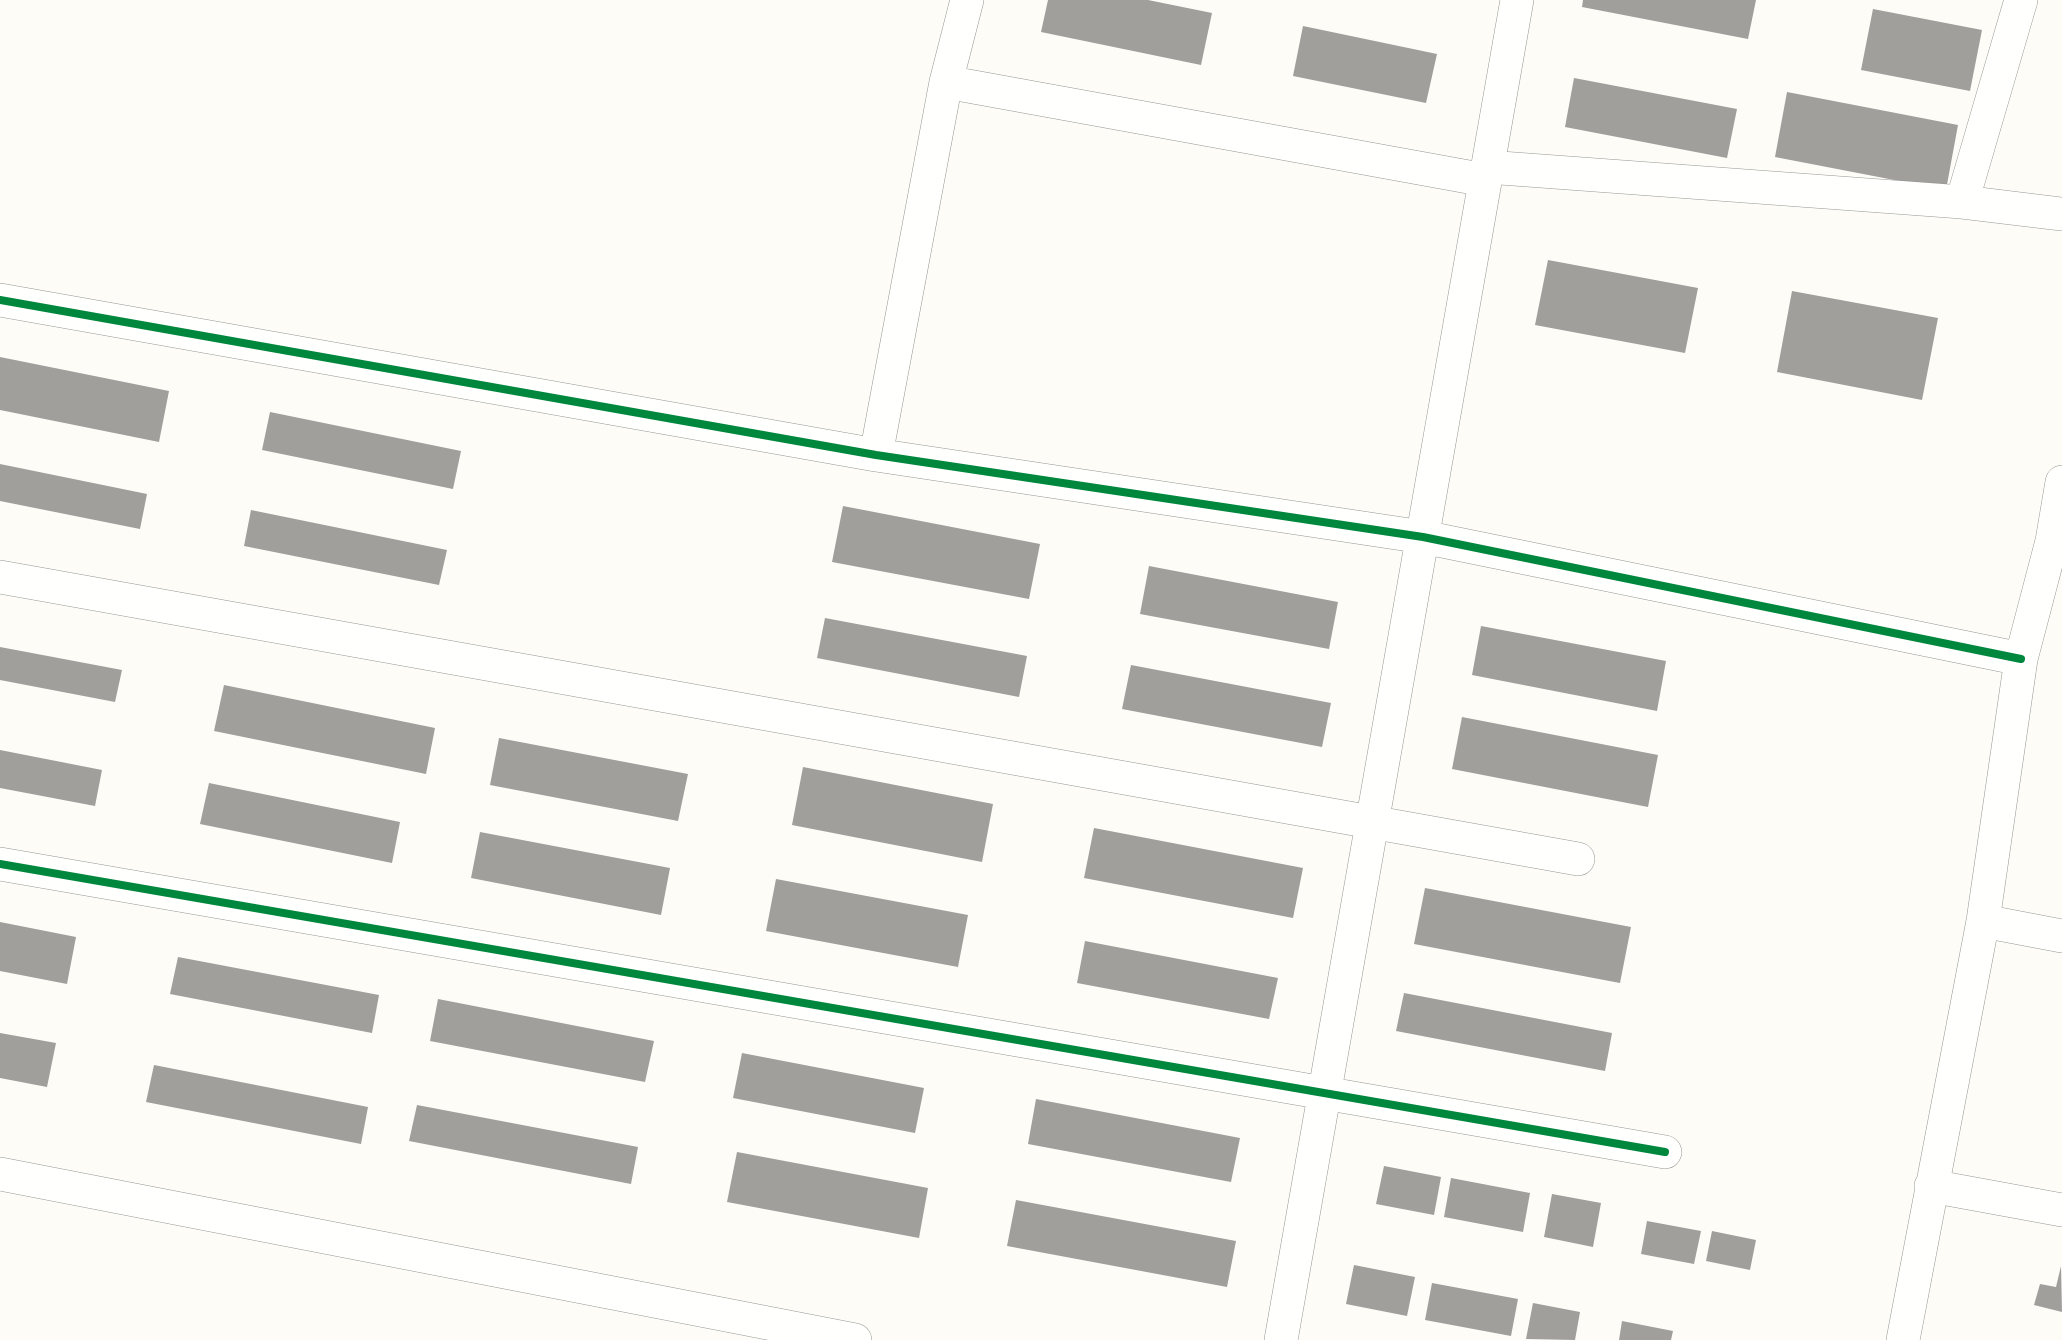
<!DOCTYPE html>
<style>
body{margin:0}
canvas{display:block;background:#fdfcf7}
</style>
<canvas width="2062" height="1340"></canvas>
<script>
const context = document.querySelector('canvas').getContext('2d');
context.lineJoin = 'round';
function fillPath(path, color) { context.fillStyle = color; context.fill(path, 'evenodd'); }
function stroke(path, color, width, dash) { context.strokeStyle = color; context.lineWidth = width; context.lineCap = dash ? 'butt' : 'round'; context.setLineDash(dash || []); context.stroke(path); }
fillPath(new Path2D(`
 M 1048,0 L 1148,0 L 1212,13 L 1201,65 L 1041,32 Z
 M 1583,0 L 1756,0 L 1748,39 L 1582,7 Z
 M 1873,9 L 1982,30 L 1970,91 L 1861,70 Z
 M 1303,26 L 1437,54 L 1426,103 L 1293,76 Z
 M 1574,78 L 1737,109 L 1727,158 L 1565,127 Z
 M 1787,92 L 1958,125 L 1946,190 L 1775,157 Z
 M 1548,260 L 1698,288 L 1685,353 L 1535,325 Z
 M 1792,291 L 1938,318 L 1922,400 L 1777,372 Z
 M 0,357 L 169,391 L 159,442 L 0,410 Z
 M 270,412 L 461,451 L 453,489 L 262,450 Z
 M 0,464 L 147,494 L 140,529 L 0,501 Z
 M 843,506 L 1040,544 L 1029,599 L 832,562 Z
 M 251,510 L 447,550 L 439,585 L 244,546 Z
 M 1149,566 L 1338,602 L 1329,649 L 1140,614 Z
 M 825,618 L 1027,656 L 1019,697 L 817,658 Z
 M 1481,626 L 1666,661 L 1657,711 L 1472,675 Z
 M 0,647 L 122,670 L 115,702 L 0,680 Z
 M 1131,665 L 1331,703 L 1322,747 L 1122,709 Z
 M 224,685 L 435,728 L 426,774 L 214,731 Z
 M 1462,717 L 1658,755 L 1648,807 L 1452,769 Z
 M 499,738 L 688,774 L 678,821 L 490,785 Z
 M 0,750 L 102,770 L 95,806 L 0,788 Z
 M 803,767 L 993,804 L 982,862 L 792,825 Z
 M 209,783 L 400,822 L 392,863 L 200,824 Z
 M 1094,828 L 1303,868 L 1293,918 L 1084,878 Z
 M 480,832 L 670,868 L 661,915 L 471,878 Z
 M 776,879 L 968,915 L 958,967 L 766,931 Z
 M 1425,888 L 1631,927 L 1620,983 L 1414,944 Z
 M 0,922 L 76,937 L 67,984 L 0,971 Z
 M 1085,941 L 1278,978 L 1269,1019 L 1077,983 Z
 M 178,957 L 379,995 L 372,1033 L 170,994 Z
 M 1404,993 L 1612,1033 L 1605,1071 L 1396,1031 Z
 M 438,999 L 654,1041 L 645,1082 L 430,1041 Z
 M 0,1033 L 56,1043 L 47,1087 L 0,1078 Z
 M 742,1053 L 924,1088 L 915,1133 L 733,1098 Z
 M 154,1065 L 368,1107 L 361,1144 L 146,1102 Z
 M 1036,1099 L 1240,1138 L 1231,1182 L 1028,1144 Z
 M 417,1105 L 638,1147 L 631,1184 L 409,1141 Z
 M 737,1152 L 928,1188 L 919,1238 L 727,1202 Z
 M 1384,1166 L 1441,1177 L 1434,1215 L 1376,1204 Z
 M 1451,1178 L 1530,1193 L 1523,1232 L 1444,1217 Z
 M 1552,1194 L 1601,1203 L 1593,1247 L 1544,1237 Z
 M 1016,1200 L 1236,1241 L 1227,1287 L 1007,1246 Z
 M 1647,1221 L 1701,1231 L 1694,1264 L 1641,1254 Z
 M 1712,1231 L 1756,1240 L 1750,1270 L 1706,1261 Z
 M 1354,1265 L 1415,1277 L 1407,1316 L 1346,1304 Z
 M 2061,1266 L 2062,1312 L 2034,1305 L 2040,1284 L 2056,1287 Z
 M 1432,1283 L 1518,1299 L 1511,1336 L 1425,1320 Z
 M 1533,1303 L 1580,1312 L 1575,1340 L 1526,1339 Z
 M 1622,1321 L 1673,1331 L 1671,1340 L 1619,1340 Z`), '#a19f9c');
const minor = new Path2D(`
 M 946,82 L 1485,180
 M 1487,167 L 1962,202 L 2062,214
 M 1962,202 L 2021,0
 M 0,300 L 876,455 L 1423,537 L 2021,659
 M 876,455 L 946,82 L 967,0
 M 0,577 L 1578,859
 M 0,864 L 1665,1152
 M 1983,921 L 2062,936
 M 0,1174 L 855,1340
 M 1931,1186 L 2062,1210
 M 1281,1340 L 1517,0
 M 1903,1340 L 1983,921 L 2021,659 L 2052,541 L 2062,482`);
stroke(minor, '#979795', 34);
stroke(minor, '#fffffe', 33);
stroke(new Path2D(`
 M 0,300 L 876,455 L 1423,537 L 2021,659
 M 0,864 L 1665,1152`), '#00873e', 8);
</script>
